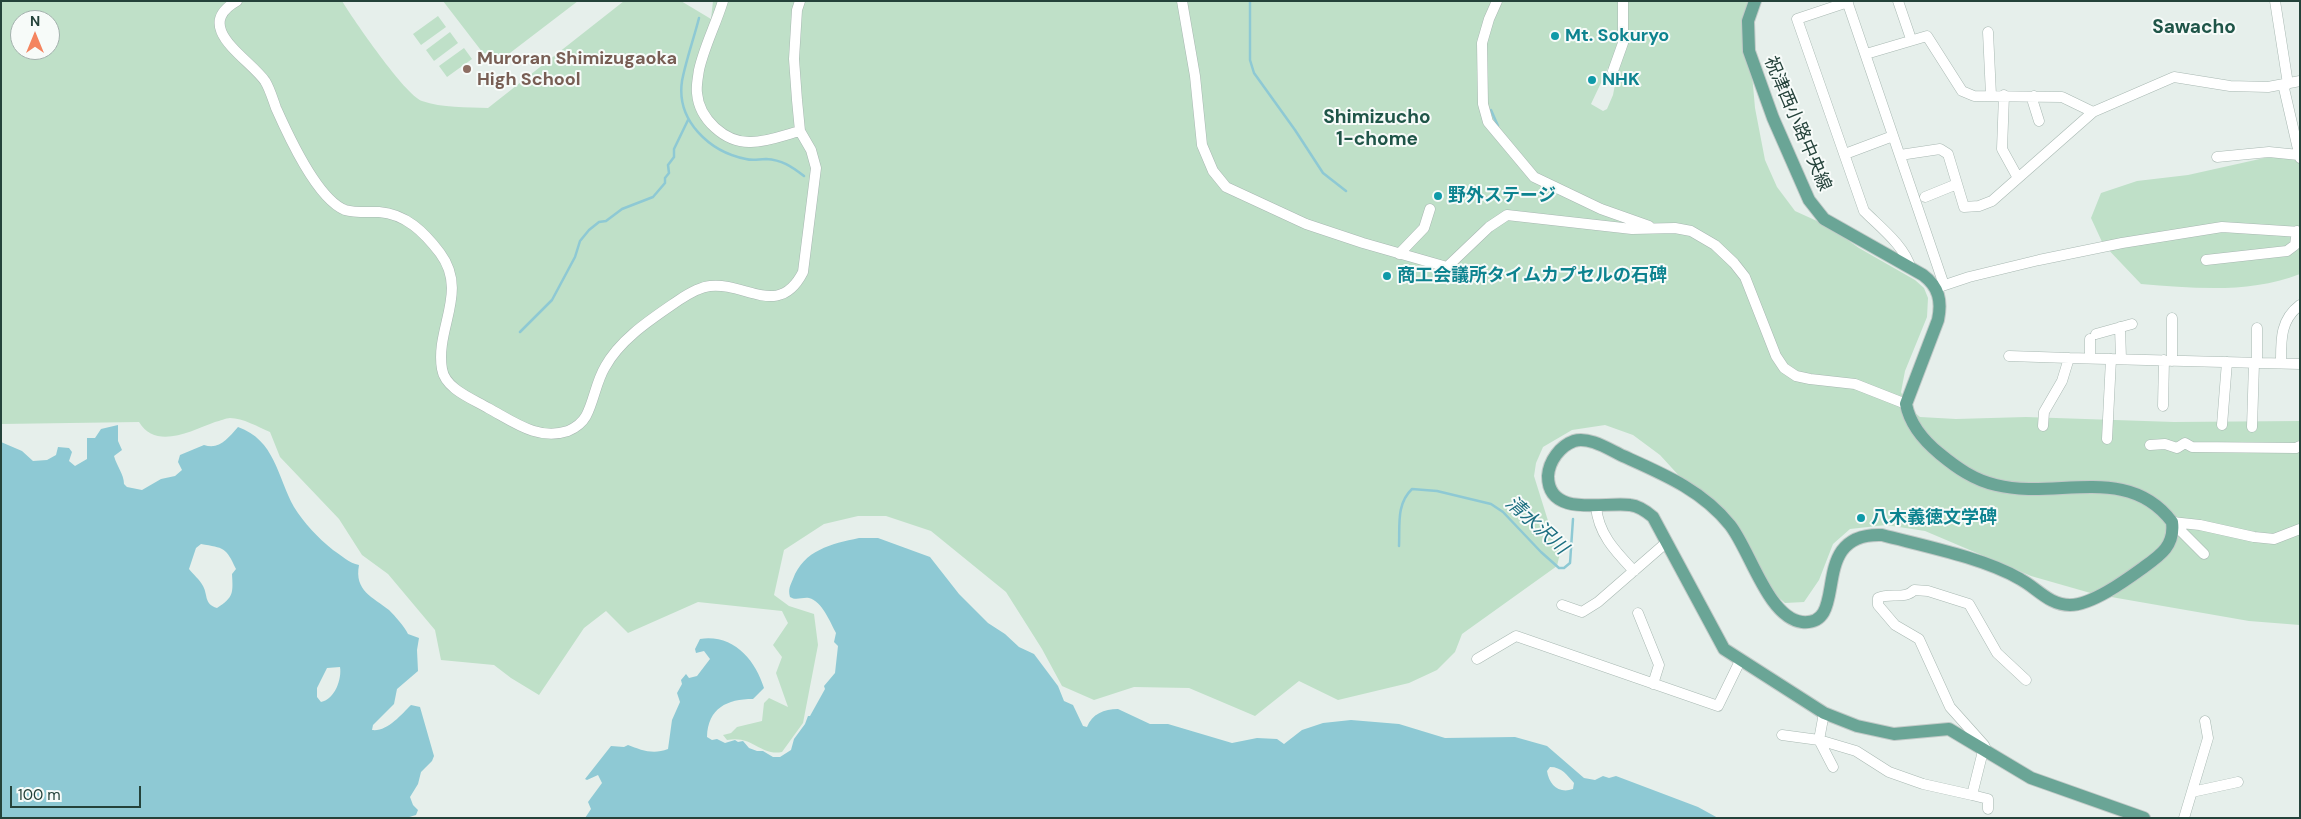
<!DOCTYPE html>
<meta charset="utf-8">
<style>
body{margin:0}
#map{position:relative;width:2301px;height:819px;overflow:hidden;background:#e6efeb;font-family:"DM Sans",sans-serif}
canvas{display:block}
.frame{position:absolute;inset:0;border:2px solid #24423a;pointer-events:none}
.north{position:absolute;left:10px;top:10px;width:50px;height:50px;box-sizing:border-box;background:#f7fbf9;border:1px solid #a3b1ad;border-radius:50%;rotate:0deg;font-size:14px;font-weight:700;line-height:20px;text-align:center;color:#24423a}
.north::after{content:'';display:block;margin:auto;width:18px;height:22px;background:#f4845f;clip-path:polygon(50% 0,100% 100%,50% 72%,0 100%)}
.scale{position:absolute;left:10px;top:786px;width:131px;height:22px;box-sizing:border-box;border:2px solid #24423a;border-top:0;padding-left:6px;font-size:15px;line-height:18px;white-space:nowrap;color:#24423a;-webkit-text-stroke:4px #f7fbf9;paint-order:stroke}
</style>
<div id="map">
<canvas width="2301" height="819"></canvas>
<div class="frame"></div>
<div class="north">N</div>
<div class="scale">100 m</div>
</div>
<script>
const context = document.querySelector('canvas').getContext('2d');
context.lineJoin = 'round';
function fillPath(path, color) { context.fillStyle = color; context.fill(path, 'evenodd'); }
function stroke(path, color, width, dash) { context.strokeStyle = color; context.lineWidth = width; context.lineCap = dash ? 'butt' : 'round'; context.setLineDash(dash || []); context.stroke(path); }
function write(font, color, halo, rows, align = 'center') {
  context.font = font + ' "DM Sans","Noto Sans JP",sans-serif'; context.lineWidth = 4; context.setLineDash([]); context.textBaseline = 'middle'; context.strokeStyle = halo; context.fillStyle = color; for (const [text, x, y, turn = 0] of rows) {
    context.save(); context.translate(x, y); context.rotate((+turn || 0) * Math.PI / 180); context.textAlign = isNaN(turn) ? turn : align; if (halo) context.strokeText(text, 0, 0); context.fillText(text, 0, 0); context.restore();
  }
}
fillPath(new Path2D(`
 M 1,1 L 342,1 C 353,19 405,95 422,101 C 442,108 467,107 488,108 L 624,1 L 681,1 L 711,19 L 713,1 L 1752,1 L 1750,51 L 1755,108 L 1765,160 L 1777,187 L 1795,211 L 1828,226 L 1859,248 L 1915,280 L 1924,288 L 1928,298 L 1927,317 L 1905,371 L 1901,392 L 1907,406 L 1920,417 L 1956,419 L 2026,417 L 2174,422 L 2300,421 L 2300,625 L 2249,621 L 2094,594 L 2031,576 L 1925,531 L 1886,525 L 1850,529 L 1833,544 L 1819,580 L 1804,602 L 1785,603 L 1761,582 L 1715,515 L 1660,455 L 1633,435 L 1605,425 L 1572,430 L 1543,447 L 1536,463 L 1534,476 L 1549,524 L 1557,541 L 1560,553 L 1557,566 L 1462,634 L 1455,652 L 1437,670 L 1409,683 L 1338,700 L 1299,681 L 1255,716 L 1189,688 L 1134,687 L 1094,700 L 1062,686 L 1042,649 L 1006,592 L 931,531 L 886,516 L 858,516 L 824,524 L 784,550 L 774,595 L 789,606 L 814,614 L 818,645 L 803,723 L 782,752 C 760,756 753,735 727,740 L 723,735 L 731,733 L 737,727 L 762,721 L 764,703 L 769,698 L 788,707 L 776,673 L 782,657 L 773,645 L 788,623 L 782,611 L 698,602 L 628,633 L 606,611 L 584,628 L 539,695 L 511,678 L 494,665 L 441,660 L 435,630 L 388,574 L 362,555 L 339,519 L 280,457 L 270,432 C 258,427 243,418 230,418 C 226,418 220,421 215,422 C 191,431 156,450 139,422 L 1,424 ZM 20,20 L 50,20 L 50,50 L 20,50 ZM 1608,68 L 1617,74 L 1613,95 L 1607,109 L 1603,111 L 1591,104 Z
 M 443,1 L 578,1 L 506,56 L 483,53 Z
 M 438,16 L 446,27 L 421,45 L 413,34 Z
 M 450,32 L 458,43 L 434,61 L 426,50 Z
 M 464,48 L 472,59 L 447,77 L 439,66 Z
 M 2300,150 L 2300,274 C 2249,294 2194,288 2141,284 L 2103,244 L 2091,218 L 2101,193 L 2137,181 L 2188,175 Z`), '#bfe0c8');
fillPath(new Path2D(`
 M 118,425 L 118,441 L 122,450 L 114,456 C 117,467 124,474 124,484 L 127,487 L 142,490 L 161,479 L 175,476 L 182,470 L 178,462 L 180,455 L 204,445 C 220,450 228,438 238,427 C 275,440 277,476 294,507 C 304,523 318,538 333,550 C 342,556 349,563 359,565 C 354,591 373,597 389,610 C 395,616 405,627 408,634 L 419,638 L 417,650 L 418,671 L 397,689 L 394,704 L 373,725 L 372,730 C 387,732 401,715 411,705 L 420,707 L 434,756 L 432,761 L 421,772 L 418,784 L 410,797 L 413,805 L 418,810 L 416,815 L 406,818 L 1,818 L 1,442 L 22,451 L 33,461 L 47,460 L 56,455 L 58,447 L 69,448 L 72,452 L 69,461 L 75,466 L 87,459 L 87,438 L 95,438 L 101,429 ZM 201,544 C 224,548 226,547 236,569 L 232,574 C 233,593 234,597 217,608 C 204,604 208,595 203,586 C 200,580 193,574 189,569 L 196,548 ZM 340,667 C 342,679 335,699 321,702 L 317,697 L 317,688 L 327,668 Z
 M 859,538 L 878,538 L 930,557 L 959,594 L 988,623 L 1005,634 L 1019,647 L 1034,654 L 1058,686 L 1064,701 L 1073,705 L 1083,726 L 1087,727 C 1092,714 1104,709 1118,709 L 1150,724 L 1168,724 L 1232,743 L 1257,738 L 1277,739 L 1284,744 L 1302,730 L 1323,723 L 1351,720 L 1399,724 L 1445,738 L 1515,737 L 1547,746 L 1584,778 L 1595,780 L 1603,776 L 1609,778 L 1616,776 L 1698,807 L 1718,818 L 585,818 L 591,809 L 588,802 L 602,783 L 598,775 L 587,780 L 585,779 L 611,746 L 624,747 L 628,745 C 641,750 653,755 668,749 L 672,720 L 680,702 L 677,693 L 682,684 L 681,680 L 686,674 L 689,678 L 697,676 L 710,659 L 704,651 L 696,653 L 695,649 L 700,639 C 733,634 755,659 764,688 L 753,699 C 727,699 708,708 707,737 L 712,740 L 717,739 L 725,743 L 735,740 L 738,742 L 743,741 L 749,748 L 757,751 L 763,751 L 773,757 L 780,757 L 791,750 L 794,739 L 805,724 L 808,716 L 810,716 L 825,689 L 824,686 L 835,673 L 838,646 L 834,642 L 836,633 C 830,622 822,601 809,598 C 802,597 796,601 790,597 C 788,589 790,586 793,579 C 804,550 831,544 859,538 ZM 1550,767 C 1562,767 1567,775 1574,783 L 1573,789 C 1559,794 1549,785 1547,771 Z`), '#8ec9d4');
stroke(new Path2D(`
 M 1250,1 L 1250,60 L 1254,73 L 1295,130 L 1323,173 L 1346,191
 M 699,18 C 694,38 686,60 682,81 C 676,121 710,152 746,159 C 753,161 759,159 766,159 C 782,160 791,166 804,176
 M 1491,110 L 1498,126
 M 520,332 L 552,300 L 575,257 L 580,241 L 589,230 L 599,222 L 606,221 L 622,209 L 653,197 L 665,183 L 665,178 L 669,173 L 668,165 L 674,157 L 674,149 L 688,120
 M 1399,546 C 1400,526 1396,504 1412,489 L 1437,491 L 1491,504 L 1503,512 L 1541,552 L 1559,568 L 1564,568 L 1570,563 L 1573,519`), '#8ec9d4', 2.5);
const minor = new Path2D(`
 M 237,1 C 191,27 249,58 265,81 C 270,89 273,100 276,108 C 288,135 317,199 345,210 C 355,213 368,212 379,212 C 406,214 424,232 440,253 C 469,292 435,328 442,369 C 445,389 473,399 488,408 C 514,422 538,441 568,431 C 575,428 582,423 586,416 C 594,401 596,382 605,367 C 621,338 653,318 679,300 C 688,294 699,287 710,286 C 746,282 779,319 803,272 L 816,168 L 811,150 L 800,131 L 797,100 L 794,59 L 797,10 L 800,1
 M 723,1 C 716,24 704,47 699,70 C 698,77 696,86 697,93 C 699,119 725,143 751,142 C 768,142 784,135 800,131
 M 1182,1 L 1195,76 L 1202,145 L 1213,171 L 1226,187 L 1306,224 L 1363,243 L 1447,267 L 1489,227 L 1507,215 L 1632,229 L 1675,228 L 1691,231 L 1715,245 L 1734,263 L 1745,277 L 1776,356 L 1784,368 L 1796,376 L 1810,379 L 1855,384 L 1906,404
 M 1497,1 L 1489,19 L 1482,43 L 1483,104 L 1488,122 L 1534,177 L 1601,209 L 1649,226
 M 1847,1 L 1944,285
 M 1898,1 L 1911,39
 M 2275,1 L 2288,84
 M 1848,2 L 1797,19 L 1864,211 C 1880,227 1905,246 1911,269
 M 1988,32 L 1991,95
 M 1866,54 L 1927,36 L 1962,91 L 1974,96 L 2062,97 L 2093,112 L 2174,77 L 2230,86 L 2268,87 L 2300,81
 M 1613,71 L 1623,43 L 1623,1
 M 2283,84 L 2300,158
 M 2004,95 L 2002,149 L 2018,178
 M 2034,96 L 2033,102 L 2039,121
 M 1845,154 L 1893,136
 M 1900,155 L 1940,149 L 1948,154 L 1964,207 L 1979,206 L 1992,201 L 2093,112
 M 2217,157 L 2269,152 L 2299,155
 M 1925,197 L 1957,184
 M 1399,254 L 1424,228 L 1430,209
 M 2206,260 L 2287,251 L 2295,245 L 2297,231
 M 1936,288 L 1969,277 L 2039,260 L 2122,243 L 2222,227 L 2300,232
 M 2172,318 L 2172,361
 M 2120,327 L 2121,359
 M 2257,328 L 2257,363
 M 2096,334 L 2132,324
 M 2090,339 L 2090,358
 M 2009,356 L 2069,358
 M 2281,363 C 2281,340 2280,320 2300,305
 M 2163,406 L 2164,360
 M 2222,425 L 2227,362
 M 2043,426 L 2044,412 L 2062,381 L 2069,358 L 2300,364
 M 2252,427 L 2254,363
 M 2107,439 L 2111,359
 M 2150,445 L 2165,444 L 2177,448 L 2185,443 L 2192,447 L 2296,448 L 2300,446
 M 1596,506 C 1598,534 1616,552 1634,571
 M 2172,522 L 2200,525 L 2254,537 L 2274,539 L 2300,529
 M 2172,522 L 2204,554
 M 1562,605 L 1582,612 L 1598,602 L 1667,542
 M 1638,613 L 1659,665 L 1653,684
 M 1477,659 L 1516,636 L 1718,706 L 1740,661
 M 1824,713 L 1819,740 L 1856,751 L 1889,772 L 1923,784 L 1972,795 L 1982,755 L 1987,752 L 1984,745 L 1950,707 L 1919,639 L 1895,625 L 1878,605 L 1878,598 C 1890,592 1905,600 1914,590 L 1928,591 L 1969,604 L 1997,653 L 2026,680
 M 1782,735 L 1819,740 L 1833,767
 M 2192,792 L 2238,782
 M 1972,795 L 1988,799 L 1988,809
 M 2184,818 L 2208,738 L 2205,721`);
const major = new Path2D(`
 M 1755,1 L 1748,21 L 1749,51 L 1773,118 L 1809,200 L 1824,219 L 1923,275 C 1939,287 1942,301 1938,320 L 1906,404 C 1910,425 1924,441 1940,454 C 1957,468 1974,480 1996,485 C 2056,500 2128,463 2172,522 C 2175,545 2161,555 2144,567 C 2126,580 2092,605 2070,605 C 2049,605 2037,588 2020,579 C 1984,558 1924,546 1882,535 C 1805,532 1852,627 1802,622 C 1768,618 1750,550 1730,525 C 1702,490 1663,474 1623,456 C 1610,450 1589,436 1574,441 C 1560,446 1549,461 1548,476 C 1548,519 1607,501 1630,505 C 1639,506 1646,511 1653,517 L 1724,649 L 1824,713 L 1857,726 L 1894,734 L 1949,729 L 2031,778 L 2144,818`);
stroke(minor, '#a8b8b2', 11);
stroke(major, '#c2cac8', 14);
stroke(minor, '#fff', 10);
stroke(major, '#6aa596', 12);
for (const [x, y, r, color] of [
 [1555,36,5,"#0f9aa8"],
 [467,69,5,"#8d6e63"],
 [1592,80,5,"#0f9aa8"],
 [1438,196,5,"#0f9aa8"],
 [1387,276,5,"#0f9aa8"],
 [1861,518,5,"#0f9aa8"]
]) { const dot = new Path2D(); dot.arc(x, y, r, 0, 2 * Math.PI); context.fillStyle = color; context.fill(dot); stroke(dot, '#f7fbf9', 2); }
write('bold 18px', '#0d838f', '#f7fbf9', [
 ["Mt. Sokuryo",1565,36],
 ["NHK",1602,80],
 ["野外ステージ",1448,196],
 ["商工会議所タイムカプセルの石碑",1397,276],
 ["八木義徳文学碑",1871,518]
], 'left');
write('bold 18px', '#785e54', '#f7fbf9', [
 ["Muroran Shimizugaoka",477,59],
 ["High School",477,80]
], 'left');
write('18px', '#24423a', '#f7fbf9', [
 ["祝津西小路中央線",1797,124,67]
]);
write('bold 19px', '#1f5548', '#f7fbf9', [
 ["Sawacho",2194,28],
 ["Shimizucho",1377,118],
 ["1-chome",1377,140]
]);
write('italic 19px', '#1c6f80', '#f7fbf9', [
 ["清水沢川",1536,526,42]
]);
</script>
